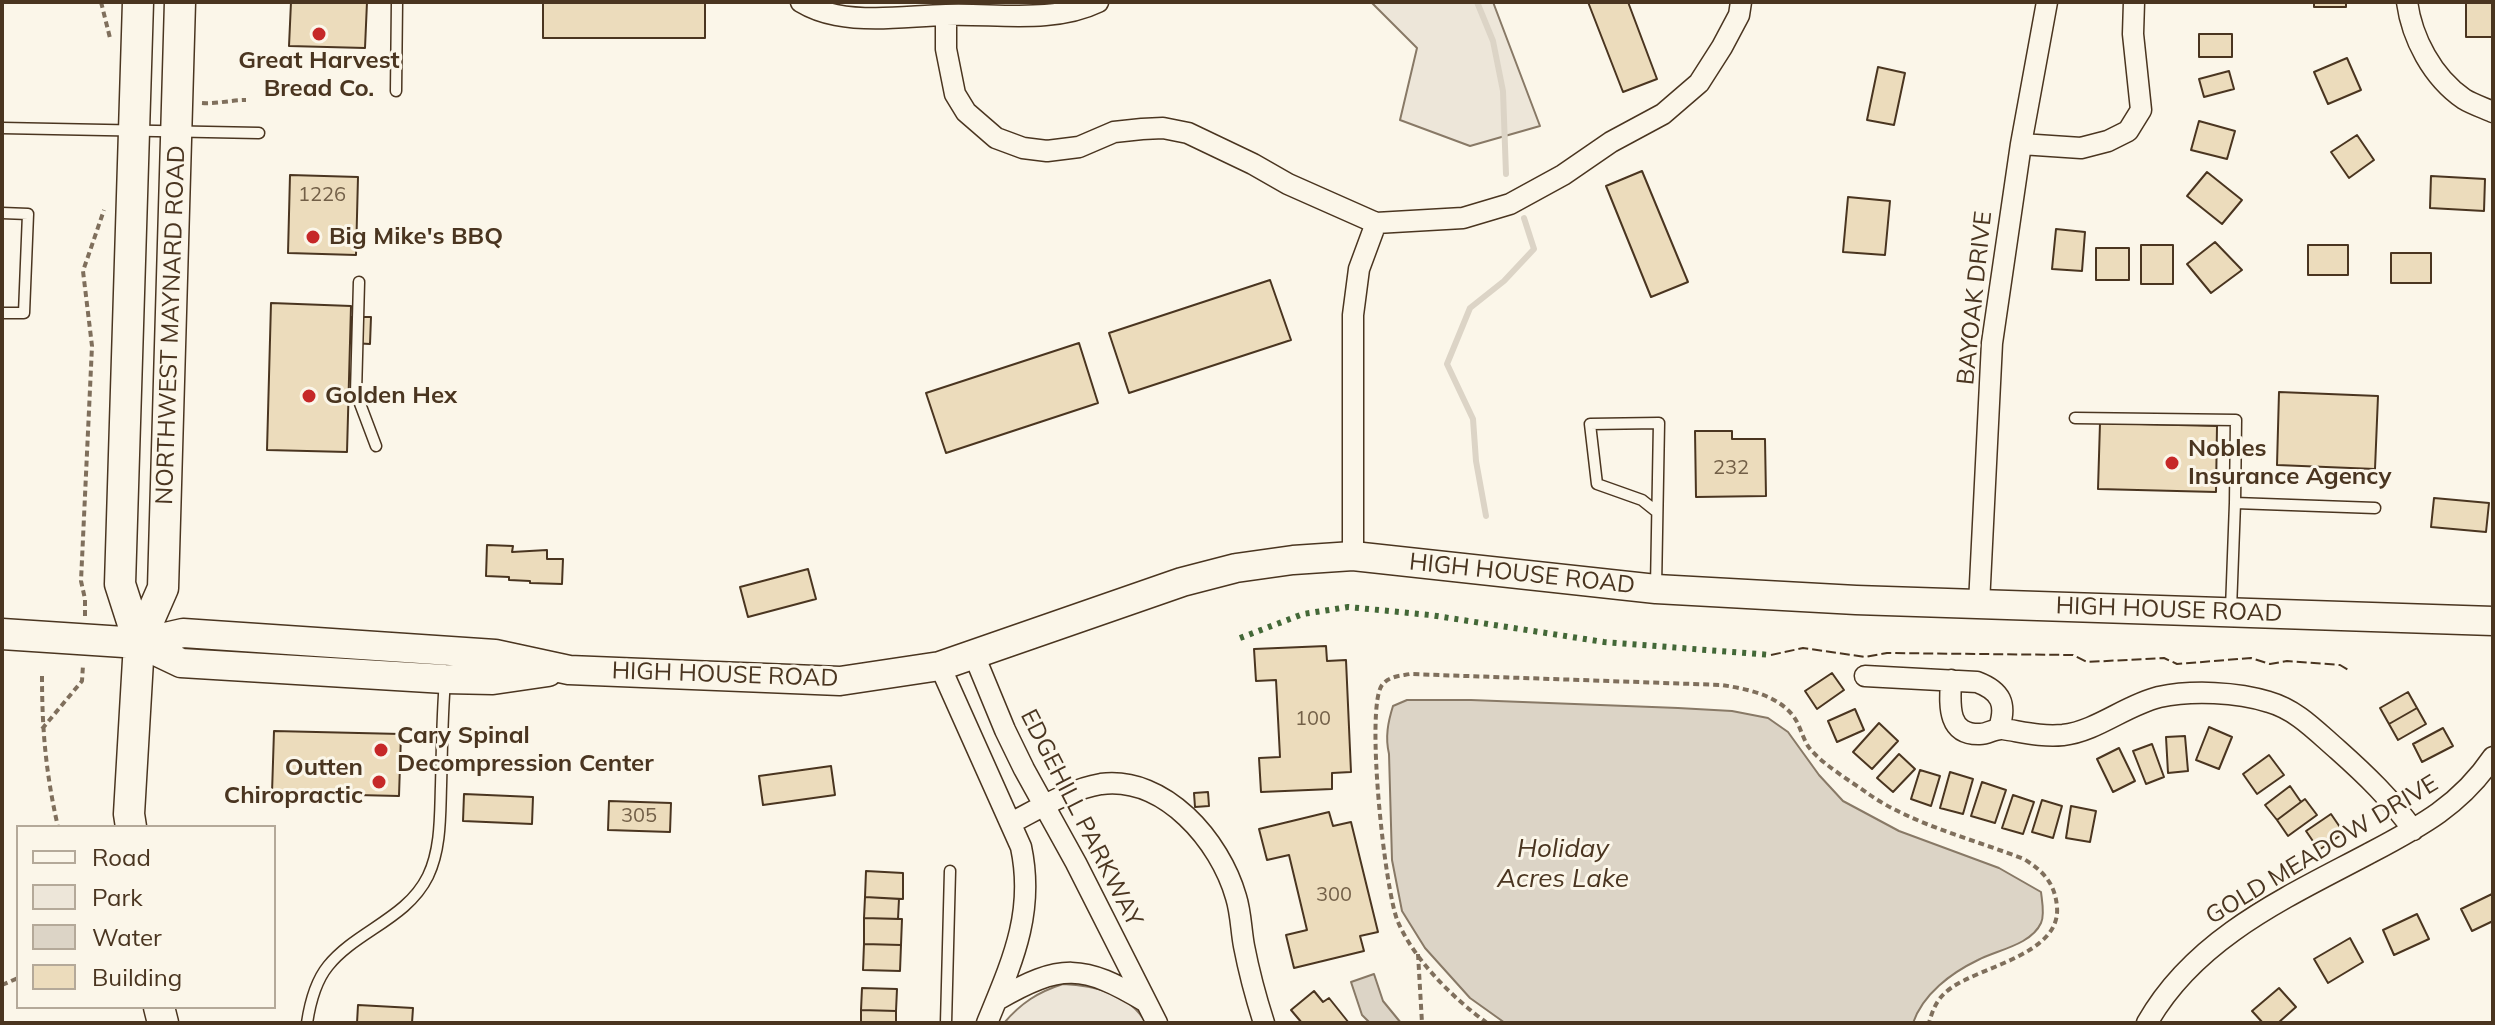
<!DOCTYPE html>
<style>
body{margin:0}
#map{position:relative;width:2495px;height:1025px;overflow:hidden;background:#fbf6e9;font-family:Mulish,sans-serif}
canvas{display:block}
.frame{position:absolute;inset:0;border:4px solid #4a3520;pointer-events:none}
.legend{position:absolute;left:16px;top:825px;width:260px;height:184px;box-sizing:border-box;background:#fbf6e9;border:2px solid #b4a999;margin:0;padding:10px 14px;list-style:none;font-size:24px;color:#4a3520}
.legend li{display:flex;align-items:center;gap:16px;height:40px}
.legend b{width:40px;border:2px solid #b4a999}
</style>
<div id="map">
<canvas width="2495" height="1025"></canvas>
<div class="frame"></div>
<ul class="legend">
<li><b style="height:10px;background:#fbf6e9"></b>Road</li>
<li><b style="height:22px;background:#ede6d9"></b>Park</li>
<li><b style="height:22px;background:#dcd4c6"></b>Water</li>
<li><b style="height:22px;background:#ecdcbc"></b>Building</li>
</ul>
</div>
<script>
const context = document.querySelector('canvas').getContext('2d');
context.lineJoin = 'round';
function fillPath(path, color) { context.fillStyle = color; context.fill(path, 'evenodd'); }
function stroke(path, color, width, dash) { context.strokeStyle = color; context.lineWidth = width; context.lineCap = dash ? 'butt' : 'round'; context.setLineDash(dash || []); context.stroke(path); }
function write(font, color, halo, rows, align = 'center') {
  context.font = font + ' Mulish,sans-serif'; context.lineWidth = 6; context.setLineDash([]); context.textBaseline = 'middle'; context.strokeStyle = halo; context.fillStyle = color; for (const [text, x, y, turn = 0] of rows) {
    context.save(); context.translate(x, y); context.rotate((+turn || 0) * Math.PI / 180); context.textAlign = isNaN(turn) ? turn : align; if (halo) context.strokeText(text, 0, 0); context.fillText(text, 0, 0); context.restore();
  }
}
const green = new Path2D(`
 M 1371,2 L 1493,2 L 1540,126 L 1470,146 L 1400,120 L 1417,48 Z
 M 1063,984 C 1094,985 1130,994 1146,1023 L 1004,1023 C 1021,1003 1038,992 1063,984 Z`);
fillPath(green, '#ede6d9');
stroke(green, '#887966', 2);
const water = new Path2D(`
 M 1407,700 L 1471,700 L 1678,708 L 1732,711 L 1768,718 L 1788,732 L 1819,775 L 1843,801 L 1899,831 L 1999,868 L 2041,892 C 2042,901 2045,915 2041,923 C 2031,945 1997,950 1978,960 C 1951,973 1923,994 1913,1023 L 1505,1023 L 1470,998 L 1425,948 L 1402,911 L 1392,860 L 1389,754 C 1385,737 1388,722 1393,706 Z
 M 1374,974 L 1383,1001 L 1401,1023 L 1370,1023 L 1362,1015 L 1351,982 Z`);
fillPath(water, '#dcd4c6');
stroke(water, '#887966', 2);
stroke(new Path2D(`
 M 1477,2 L 1493,41 L 1503,91 L 1506,174
 M 1486,516 L 1476,461 L 1473,419 L 1447,364 L 1470,308 L 1504,281 L 1534,249 L 1524,218`), '#dcd4c6', 6);
const building = new Path2D(`
 M 291,2 L 367,2 L 365,48 L 289,46 Z
 M 543,2 L 705,2 L 705,38 L 543,38 Z
 M 1588,2 L 1628,2 L 1657,79 L 1623,92 Z
 M 2314,2 L 2346,2 L 2346,7 L 2314,7 Z
 M 2466,2 L 2493,2 L 2493,37 L 2466,37 Z
 M 2199,34 L 2232,34 L 2232,57 L 2199,57 Z
 M 2347,58 L 2361,90 L 2328,104 L 2314,72 Z
 M 1878,67 L 1905,73 L 1894,125 L 1867,120 Z
 M 2229,71 L 2234,89 L 2204,97 L 2199,79 Z
 M 2199,121 L 2235,131 L 2227,159 L 2191,150 Z
 M 2357,135 L 2374,160 L 2349,178 L 2331,152 Z
 M 1642,171 L 1688,282 L 1651,297 L 1606,186 Z
 M 2207,172 L 2242,200 L 2222,224 L 2187,196 Z
 M 290,175 L 358,177 L 356,255 L 288,253 Z
 M 2431,176 L 2485,179 L 2484,211 L 2430,208 Z
 M 1848,197 L 1890,201 L 1885,255 L 1843,252 Z
 M 2056,229 L 2085,232 L 2082,271 L 2052,269 Z
 M 2215,242 L 2242,270 L 2211,293 L 2187,264 Z
 M 2141,245 L 2173,245 L 2173,284 L 2141,284 Z
 M 2308,245 L 2348,245 L 2348,275 L 2308,275 Z
 M 2096,248 L 2129,248 L 2129,280 L 2096,280 Z
 M 2391,253 L 2431,253 L 2431,283 L 2391,283 Z
 M 1270,280 L 1291,340 L 1129,393 L 1109,333 Z
 M 271,303 L 351,306 L 347,452 L 267,450 Z
 M 351,317 L 371,317 L 370,344 L 351,343 Z
 M 1079,343 L 1098,403 L 946,453 L 926,393 Z
 M 2279,392 L 2378,396 L 2375,469 L 2277,465 Z
 M 2100,423 L 2217,426 L 2216,492 L 2098,489 Z
 M 1695,431 L 1732,431 L 1732,439 L 1765,439 L 1766,496 L 1696,497 Z
 M 2434,498 L 2489,503 L 2486,532 L 2431,527 Z
 M 487,545 L 513,546 L 512,552 L 547,550 L 547,559 L 563,559 L 562,584 L 530,583 L 530,581 L 509,580 L 509,577 L 486,576 Z
 M 808,569 L 816,599 L 748,617 L 740,587 Z
 M 1326,646 L 1327,661 L 1346,660 L 1351,772 L 1332,773 L 1332,789 L 1261,792 L 1259,758 L 1280,757 L 1276,680 L 1256,681 L 1254,649 Z
 M 1832,673 L 1844,690 L 1817,709 L 1805,691 Z
 M 2408,692 L 2417,708 L 2389,724 L 2380,708 Z
 M 2417,708 L 2426,724 L 2398,740 L 2389,724 Z
 M 1855,709 L 1864,730 L 1837,742 L 1828,721 Z
 M 1879,723 L 1898,741 L 1872,769 L 1853,752 Z
 M 2209,727 L 2232,737 L 2219,769 L 2196,760 Z
 M 2443,728 L 2453,746 L 2422,762 L 2413,744 Z
 M 274,731 L 401,734 L 399,796 L 272,793 Z
 M 2185,736 L 2188,771 L 2168,773 L 2166,737 Z
 M 2152,744 L 2164,777 L 2146,784 L 2133,751 Z
 M 2119,748 L 2135,781 L 2113,792 L 2097,759 Z
 M 1899,754 L 1915,769 L 1893,792 L 1877,778 Z
 M 2269,755 L 2284,775 L 2257,794 L 2243,774 Z
 M 831,766 L 835,795 L 763,805 L 759,776 Z
 M 1920,770 L 1940,776 L 1931,806 L 1911,799 Z
 M 1950,772 L 1973,779 L 1963,814 L 1940,808 Z
 M 1982,782 L 2006,790 L 1995,823 L 1971,816 Z
 M 2290,786 L 2301,802 L 2277,820 L 2265,805 Z
 M 1208,792 L 1209,806 L 1195,807 L 1194,793 Z
 M 464,794 L 533,797 L 532,824 L 463,821 Z
 M 2013,795 L 2034,802 L 2023,834 L 2002,828 Z
 M 2305,799 L 2317,815 L 2288,836 L 2277,820 Z
 M 2042,800 L 2062,806 L 2053,838 L 2032,832 Z
 M 609,801 L 671,803 L 670,832 L 608,830 Z
 M 2071,806 L 2096,811 L 2090,842 L 2066,838 Z
 M 1329,812 L 1333,826 L 1351,822 L 1378,932 L 1360,936 L 1364,951 L 1294,968 L 1286,935 L 1307,930 L 1289,855 L 1267,860 L 1259,829 Z
 M 2331,814 L 2344,833 L 2319,850 L 2306,831 Z
 M 866,871 L 903,873 L 903,899 L 865,897 Z
 M 2492,894 L 2493,921 L 2472,931 L 2461,909 Z
 M 865,897 L 899,899 L 898,919 L 864,918 Z
 M 2417,914 L 2429,939 L 2394,955 L 2383,930 Z
 M 864,918 L 902,919 L 901,945 L 864,944 Z
 M 2350,938 L 2363,962 L 2328,983 L 2314,959 Z
 M 864,944 L 901,945 L 900,971 L 863,970 Z
 M 862,988 L 897,989 L 896,1011 L 861,1010 Z
 M 2279,988 L 2296,1007 L 2278,1023 L 2263,1023 L 2252,1011 Z
 M 1314,991 L 1323,1002 L 1329,998 L 1349,1023 L 1302,1023 L 1291,1010 Z
 M 358,1005 L 413,1008 L 412,1023 L 357,1023 Z
 M 861,1010 L 896,1011 L 896,1023 L 861,1023 Z`);
fillPath(building, '#ecdcbc');
stroke(building, '#4a3520', 2);
const service = new Path2D(`
 M 396,91 L 397,2
 M 2,128 L 259,133
 M 2,213 L 28,214 L 24,313 L 2,313
 M 359,282 L 356,393 L 376,446
 M 2075,418 L 2236,420 L 2235,503
 M 1656,587 C 1657,532 1658,477 1659,423 L 1590,424 L 1597,484 L 1642,500 L 1657,512
 M 2231,609 L 2235,503 L 2375,508
 M 307,1023 C 310,1003 315,982 328,966 C 356,931 407,919 428,876 C 441,849 440,816 441,786 C 442,751 442,716 445,681
 M 946,1023 L 950,871`);
const minor = new Path2D(`
 M 801,2 C 811,8 825,13 836,15 C 872,22 910,16 946,15 C 995,13 1053,24 1098,2
 M 2407,2 C 2412,38 2432,77 2464,99 C 2472,104 2484,108 2493,112
 M 946,15 L 946,49 L 955,94 L 966,112 L 996,138 L 1023,148 L 1047,151 L 1079,147 L 1114,132 L 1142,129 L 1163,128 L 1188,133 L 1253,164 L 1288,184 L 1376,223 L 1463,218 L 1510,204 L 1563,175 L 1611,142 L 1663,114 L 1699,83 L 1722,47 L 1739,15 L 1741,2
 M 2021,144 L 2081,148 L 2108,141 L 2128,131 L 2141,110 L 2133,34 L 2134,2
 M 1353,556 L 1353,315 L 1359,269 L 1376,223
 M 1979,604 L 1992,343 L 2021,144 L 2047,2
 M 974,655 L 1005,730 L 1024,769 L 1076,863 L 1157,1023
 M 940,666 L 1021,847 C 1035,913 1012,962 987,1023
 M 1865,676 L 1977,682 C 2001,691 2007,704 1999,728
 M 1951,680 C 1950,703 1946,735 1980,734 C 1988,734 1995,728 2003,729 C 2023,732 2041,737 2063,735 C 2097,731 2126,705 2159,697 C 2192,690 2237,692 2269,702 C 2297,710 2316,731 2338,750 C 2366,775 2391,799 2413,830
 M 1011,823 C 1038,809 1070,789 1101,784 C 1165,776 1220,841 1236,897 C 1241,913 1241,930 1244,946 C 1249,972 1256,998 1264,1023
 M 997,1000 C 1061,963 1083,964 1146,1002
 M 2147,1023 C 2195,938 2285,898 2368,854 C 2419,827 2460,806 2493,757`);
const secondary = new Path2D(`
 M 139,643 L 183,633 L 495,654 L 569,670 L 840,681 L 940,666 L 1182,582 L 1236,568 L 1293,560 L 1353,556 L 1656,589 L 1856,600 L 2493,621
 M 139,643 L 181,663 L 445,679 L 493,680 L 548,672`);
const primary = new Path2D(`
 M 2,634 L 139,643
 M 139,643 L 163,588 L 180,2
 M 131,827 L 129,814 L 139,643 L 120,584 L 138,2
 M 159,1007 L 163,1023`);
stroke(service, '#4a3520', 13);
stroke(minor, '#4a3520', 23);
stroke(secondary, '#4a3520', 31);
stroke(primary, '#4a3520', 33);
stroke(new Path2D(`
 M 101,2 L 110,38
 M 202,103 C 217,104 231,100 246,100
 M 85,616 L 85,599 L 81,581 L 92,346 L 83,271 L 104,210
 M 42,676 C 42,731 46,774 58,827
 M 42,729 L 82,681 L 83,665
 M 1418,954 L 1422,1023
 M 2,985 L 18,978
 M 1487,1023 C 1453,998 1415,961 1398,922 C 1385,893 1365,708 1382,685 C 1389,676 1400,676 1410,674 L 1722,685 C 1747,689 1778,695 1794,717 C 1801,727 1803,741 1811,750 C 1825,766 1852,782 1870,795 C 1912,824 1975,840 2024,859 C 2043,871 2055,883 2057,907 C 2061,954 1982,966 1951,988 C 1938,997 1933,1008 1929,1023`), '#7f6f5c', 4, [6, 4]);
stroke(service, '#fbf6e9', 10);
stroke(minor, '#fbf6e9', 20);
stroke(secondary, '#fbf6e9', 28);
stroke(primary, '#fbf6e9', 30);
stroke(new Path2D(`
 M 1240,638 L 1303,614 L 1348,607 L 1430,615 L 1604,642 L 1771,655`), '#436837', 6, [4, 6]);
stroke(new Path2D(`
 M 1771,655 L 1803,648 L 1865,657 L 1887,653 L 2073,655 L 2087,662 L 2164,658 L 2177,664 L 2251,658 L 2270,664 L 2287,661 L 2340,665 L 2350,671`), '#4a3520', 2, [10, 4]);
for (const [x, y, r, color] of [
 [319,34,8,"#c62828"],
 [313,237,8,"#c62828"],
 [309,396,8,"#c62828"],
 [2172,463,8,"#c62828"],
 [381,750,8,"#c62828"],
 [379,782,8,"#c62828"]
]) { const dot = new Path2D(); dot.arc(x, y, r, 0, 2 * Math.PI); context.fillStyle = color; context.fill(dot); stroke(dot, '#fbf6e9', 3); }
write('20px', '#725f47', null, [
 ["1226",322,195],
 ["232",1731,468],
 ["100",1313,719],
 ["305",639,816],
 ["300",1334,895]
]);
write('bold 24px', '#4a3520', '#fbf6e9', [
 ["Great Harvest",319,61,"center"],
 ["Bread Co.",319,89,"center"],
 ["Big Mike's BBQ",329,237],
 ["Golden Hex",325,396],
 ["Nobles",2188,449],
 ["Insurance Agency",2188,477],
 ["Cary Spinal",397,736],
 ["Decompression Center",397,764],
 ["Outten",363,768,"right"],
 ["Chiropractic",363,796,"right"]
], 'left');
write('24px', '#4a3520', '#fbf6e9', [
 ["BAYOAK DRIVE",1975,298,-84],
 ["NORTHWEST MAYNARD ROAD",171,325,-88],
 ["HIGH HOUSE ROAD",1522,574,6],
 ["HIGH HOUSE ROAD",2169,610,2],
 ["HIGH HOUSE ROAD",725,675,2],
 ["EDGEHILL PARKWAY",1081,818,63],
 ["GOLD MEADOW DRIVE",2322,850,-31]
]);
write('italic 26px', '#4a3520', '#fbf6e9', [
 ["Holiday",1563,849],
 ["Acres Lake",1563,879]
]);
</script>
